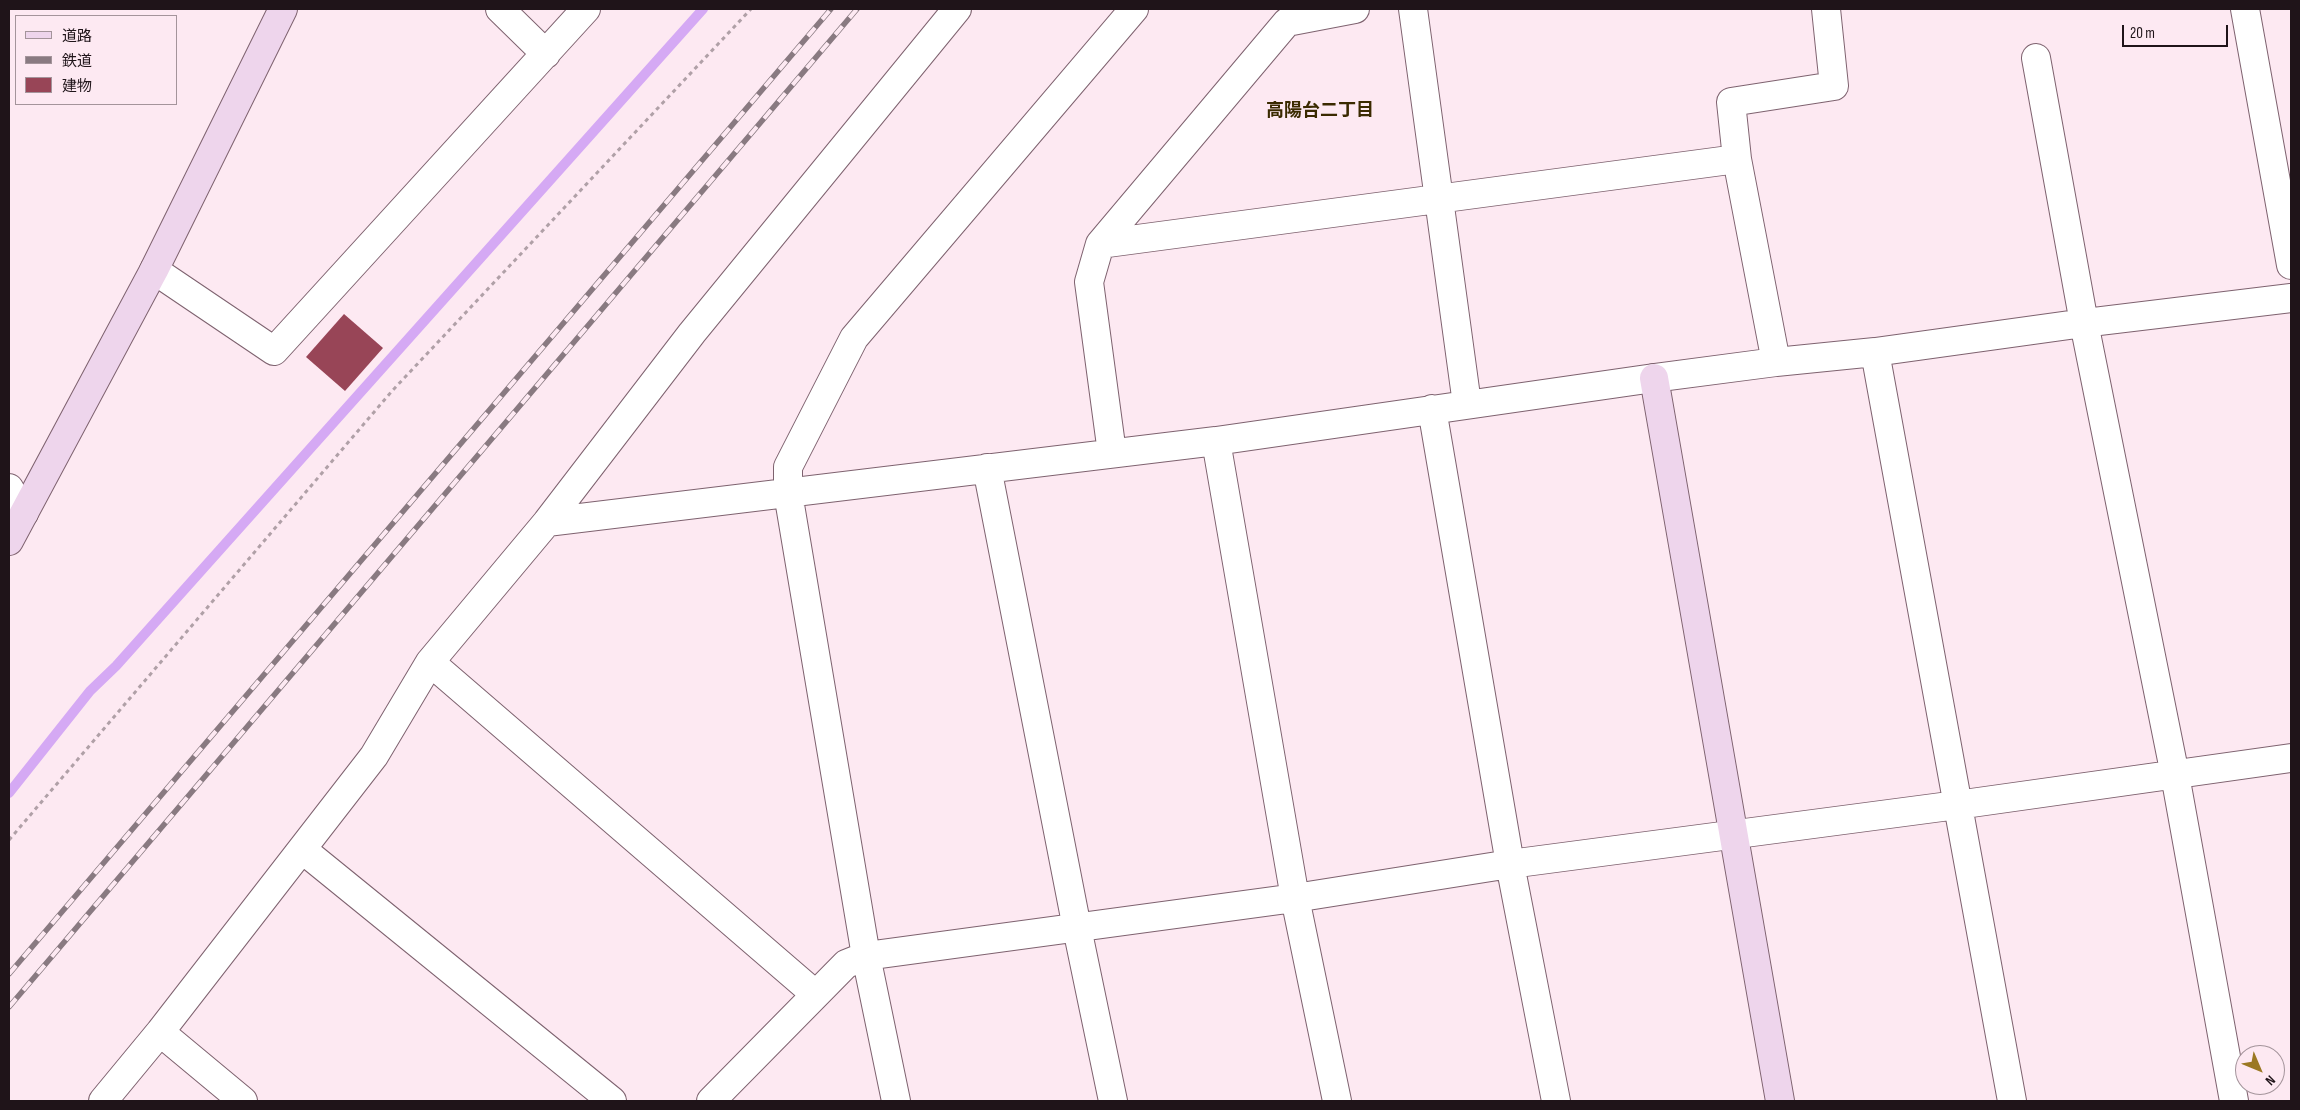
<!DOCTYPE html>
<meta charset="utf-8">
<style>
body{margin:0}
#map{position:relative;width:2300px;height:1110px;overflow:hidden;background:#fde9f2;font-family:"Sofia Sans Condensed","Noto Sans JP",sans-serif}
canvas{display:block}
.frame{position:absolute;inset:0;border:10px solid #1f1419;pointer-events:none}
.legend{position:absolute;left:15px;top:15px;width:162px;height:90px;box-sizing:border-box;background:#fde9f2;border:1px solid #a4949b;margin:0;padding:6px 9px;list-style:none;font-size:15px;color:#1f1419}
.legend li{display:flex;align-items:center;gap:10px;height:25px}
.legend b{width:25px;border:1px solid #a4949b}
.north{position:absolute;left:2235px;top:1045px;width:50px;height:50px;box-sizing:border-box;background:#fde9f2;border:1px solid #a4949b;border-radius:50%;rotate:135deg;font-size:14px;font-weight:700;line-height:20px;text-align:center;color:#1f1419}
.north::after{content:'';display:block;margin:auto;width:18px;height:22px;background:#9b7823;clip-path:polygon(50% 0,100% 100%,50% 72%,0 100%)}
.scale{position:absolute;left:2122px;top:25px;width:106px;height:22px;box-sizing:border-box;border:2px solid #1f1419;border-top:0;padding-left:6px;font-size:15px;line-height:18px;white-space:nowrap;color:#1f1419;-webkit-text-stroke:4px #fde9f2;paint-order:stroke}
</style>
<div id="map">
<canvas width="2300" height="1110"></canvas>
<div class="frame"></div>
<ul class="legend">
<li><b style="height:6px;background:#eed5ec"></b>道路</li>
<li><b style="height:6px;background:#897a81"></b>鉄道</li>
<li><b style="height:14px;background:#984557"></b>建物</li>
</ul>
<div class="north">N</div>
<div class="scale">20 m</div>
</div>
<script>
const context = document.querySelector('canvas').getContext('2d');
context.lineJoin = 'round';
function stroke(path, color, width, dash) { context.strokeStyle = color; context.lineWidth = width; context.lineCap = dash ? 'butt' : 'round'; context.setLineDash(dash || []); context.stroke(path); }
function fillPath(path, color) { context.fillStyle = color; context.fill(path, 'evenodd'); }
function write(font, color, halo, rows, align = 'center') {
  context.font = font + ' "Sofia Sans Condensed","Noto Sans JP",sans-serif'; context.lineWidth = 5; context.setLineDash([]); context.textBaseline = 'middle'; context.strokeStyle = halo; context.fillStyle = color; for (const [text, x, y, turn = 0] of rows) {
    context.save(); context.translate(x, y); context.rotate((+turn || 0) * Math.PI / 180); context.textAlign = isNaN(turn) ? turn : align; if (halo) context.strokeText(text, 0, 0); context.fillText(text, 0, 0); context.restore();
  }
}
stroke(new Path2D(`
 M 9,793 L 90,691 L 116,666 L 703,9`), '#d5a9f4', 10);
fillPath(new Path2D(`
 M 344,314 L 383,348 L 345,391 L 306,357 Z`), '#984557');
const street = new Path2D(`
 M 500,9 L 546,54
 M 1413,9 L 1467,404
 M 2245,9 L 2291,265
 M 2036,58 L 2084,323 L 2175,775 L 2234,1101
 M 1100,244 L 1737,159
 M 154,270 L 274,351 L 586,9
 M 1875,352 L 2012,1101
 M 1776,362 L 1737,159 L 1731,102 L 1834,86 L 1826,9
 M 1432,409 L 1510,864 L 1556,1101
 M 1216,441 L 1295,898 L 1337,1101
 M 1112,453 L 1089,282 L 1100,244 L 1287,22 L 1355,9
 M 987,468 L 1077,928 L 1113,1101
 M 9,488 L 24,513
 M 547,522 L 1216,441 L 1654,378 L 1776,362 L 1875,352 L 2084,323 L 2291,298
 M 430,662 L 815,994
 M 303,850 L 612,1101
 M 160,1032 L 243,1101
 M 103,1101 L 160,1032 L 374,756 L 430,662 L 547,522 L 692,333 L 957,9
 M 711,1101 L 846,964 L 866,956 L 1295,898 L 1510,864 L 1957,805 L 2291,758
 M 896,1101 L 866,956 L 788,493 L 788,467 L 854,338 L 1134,9`);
const secondary = new Path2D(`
 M 1654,378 L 1780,1101
 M 9,541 L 154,270 L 283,9`);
stroke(street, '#7e626f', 30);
stroke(secondary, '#7e626f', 30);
stroke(new Path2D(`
 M 9,840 L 392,391 L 751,9`), '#b0a0a7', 3, [4, 4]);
stroke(street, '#fff', 28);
stroke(secondary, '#eed5ec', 28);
const rail = new Path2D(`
 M 9,974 L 831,9
 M 9,1007 L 857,9`);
stroke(rail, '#897a81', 5.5);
stroke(rail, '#fde9f2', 4, [11]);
write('bold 18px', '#3a2a00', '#fde9f2', [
 ["高陽台二丁目",1320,111]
]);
</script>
